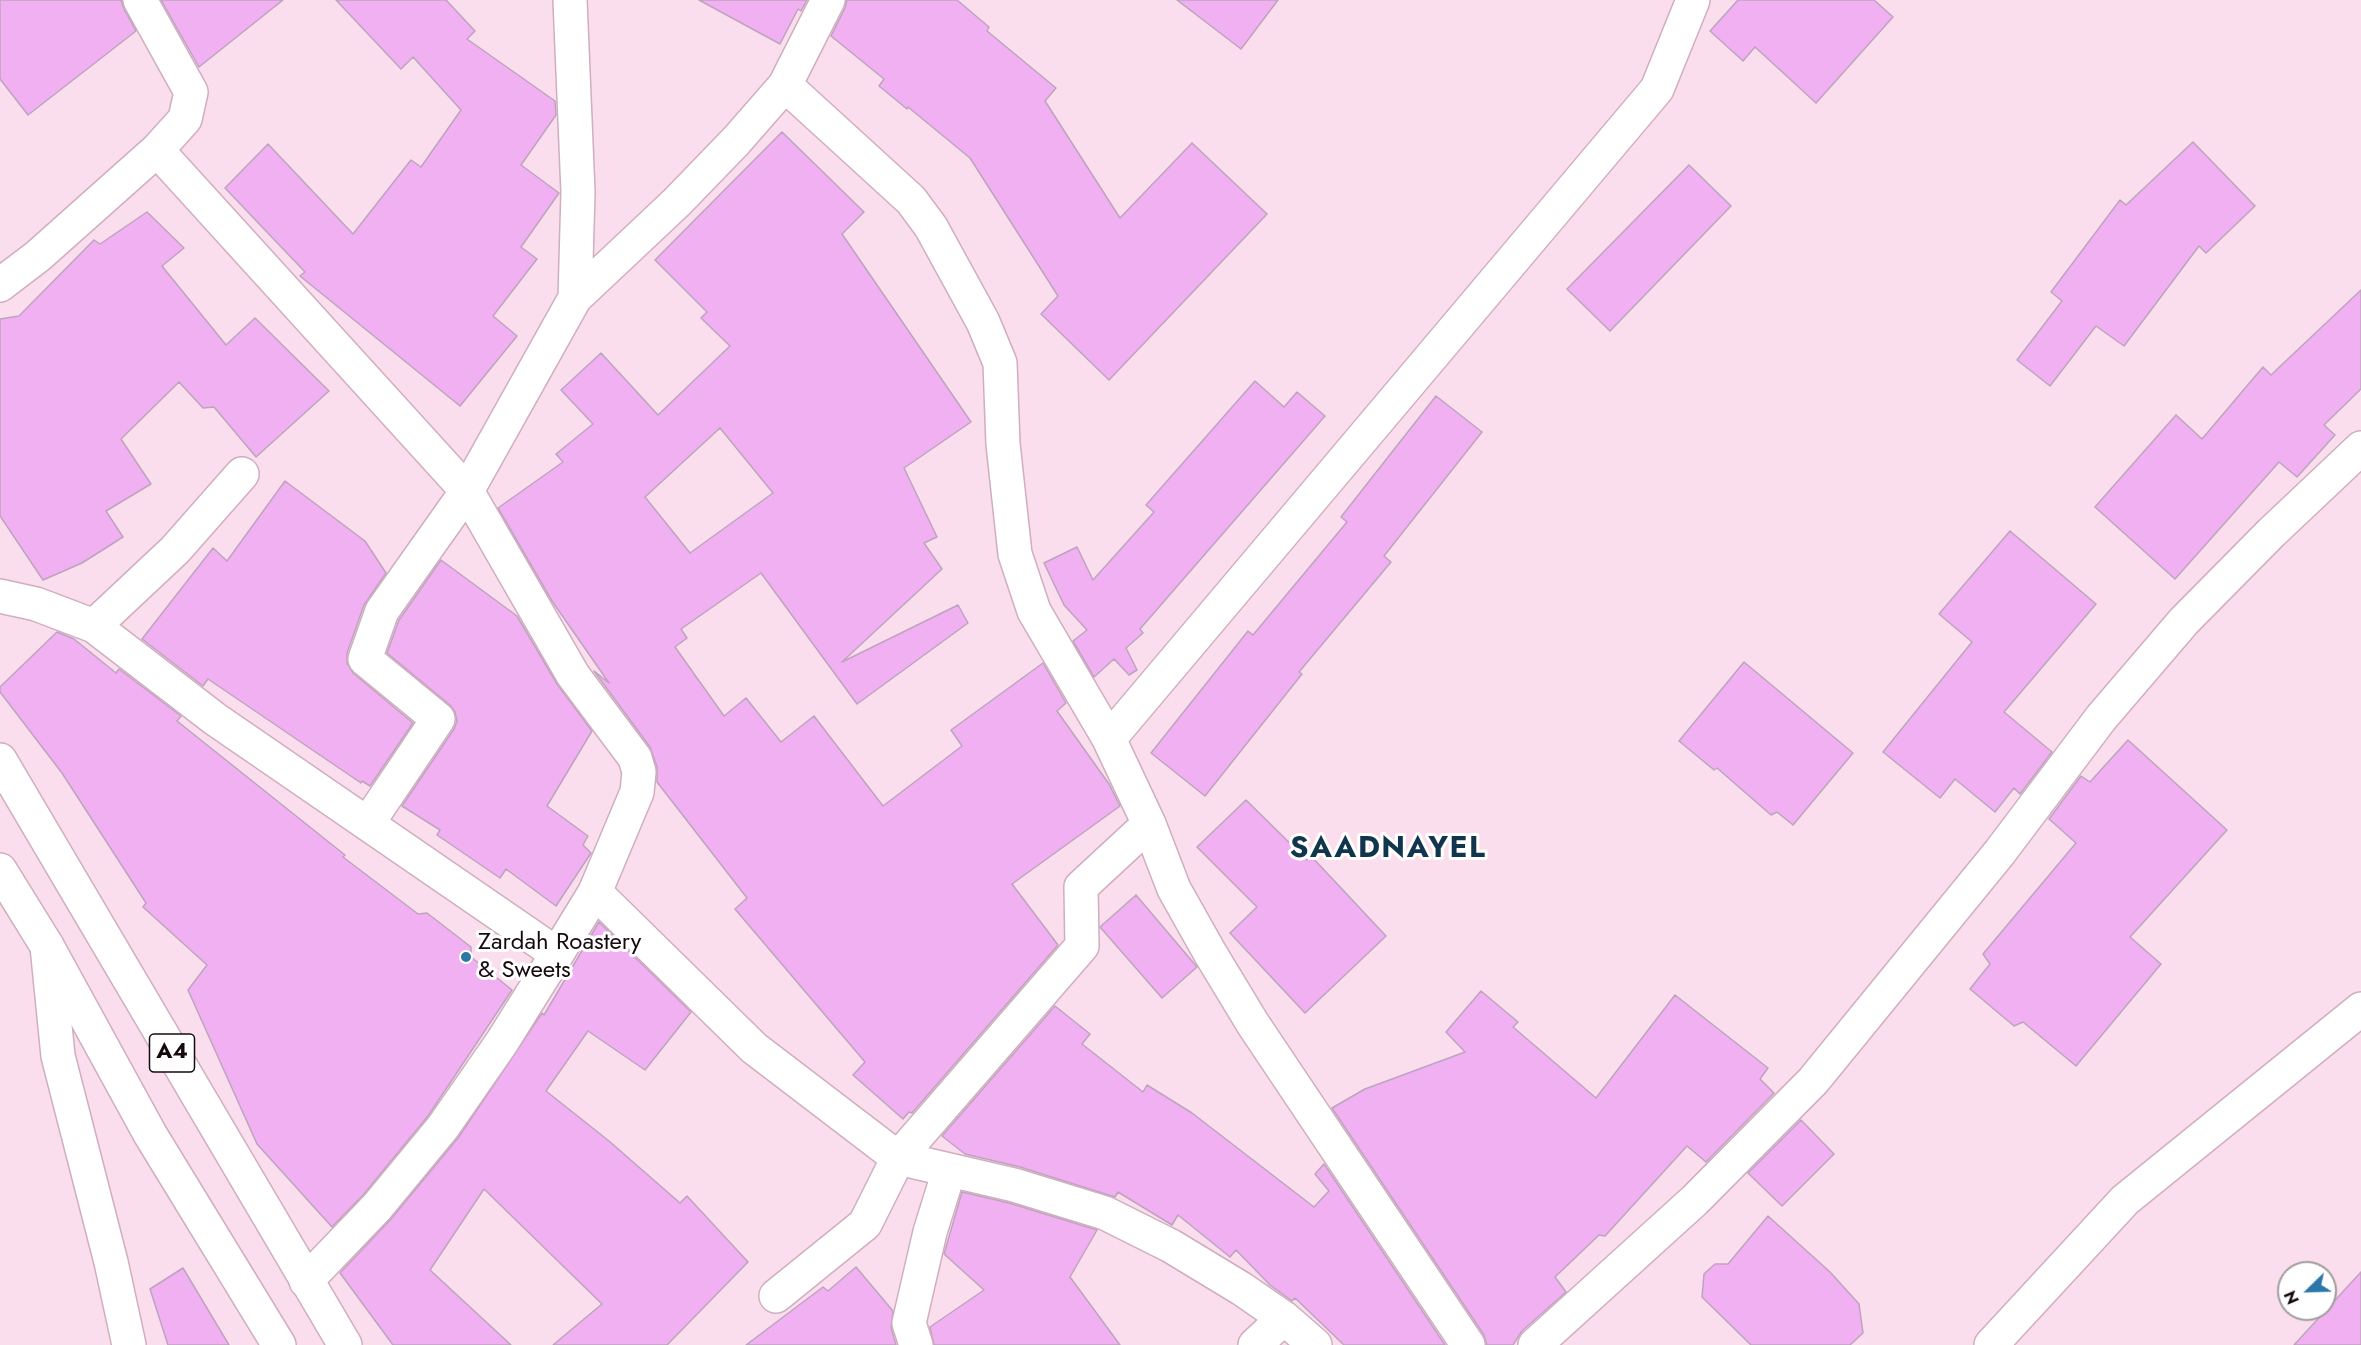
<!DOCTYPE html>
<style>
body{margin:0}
#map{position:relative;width:2361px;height:1345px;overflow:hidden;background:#fbdeed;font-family:Jost,sans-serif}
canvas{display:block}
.north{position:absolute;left:2277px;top:1261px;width:60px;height:60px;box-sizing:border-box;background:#fff;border:2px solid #a19d9f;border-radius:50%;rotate:247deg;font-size:16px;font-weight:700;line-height:24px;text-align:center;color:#150a10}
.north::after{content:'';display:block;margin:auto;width:21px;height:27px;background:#2c77aa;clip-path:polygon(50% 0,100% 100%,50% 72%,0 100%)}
</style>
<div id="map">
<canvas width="2361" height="1345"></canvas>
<div class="north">N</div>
</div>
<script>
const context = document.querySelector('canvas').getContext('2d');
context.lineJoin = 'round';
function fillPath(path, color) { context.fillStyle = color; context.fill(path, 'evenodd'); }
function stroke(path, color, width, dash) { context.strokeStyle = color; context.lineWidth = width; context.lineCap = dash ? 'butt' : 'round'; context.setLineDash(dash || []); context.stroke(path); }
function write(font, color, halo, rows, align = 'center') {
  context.font = font + ' Jost,sans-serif'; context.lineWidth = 6; context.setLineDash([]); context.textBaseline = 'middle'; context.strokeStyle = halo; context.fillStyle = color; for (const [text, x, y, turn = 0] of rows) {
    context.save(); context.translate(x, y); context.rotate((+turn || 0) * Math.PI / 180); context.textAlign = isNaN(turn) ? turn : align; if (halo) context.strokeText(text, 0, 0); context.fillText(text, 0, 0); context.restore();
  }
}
const building = new Path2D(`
 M 0,0 L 121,0 L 124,9 L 136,31 L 28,115 L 0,79 Z
 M 161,0 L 283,0 L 199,67 Z
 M 336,0 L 446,0 L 475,31 L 467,39 L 555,101 L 556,115 L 521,165 L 559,193 L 521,247 L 537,259 L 493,316 L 517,336 L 460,406 L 300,276 L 305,272 L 225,188 L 268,144 L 353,234 L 411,160 L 421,167 L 461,110 L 413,57 L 401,69 Z
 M 699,0 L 807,0 L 801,11 L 798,9 L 780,44 Z
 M 847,0 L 957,0 L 989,27 L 987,31 L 1056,88 L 1045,101 L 1120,218 L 1192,143 L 1267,214 L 1109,380 L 1041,314 L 1058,296 L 970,158 L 908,107 L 907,109 L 879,86 L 884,79 L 831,36 L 845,8 Z
 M 1177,0 L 1278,0 L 1241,49 Z
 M 1738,0 L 1874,0 L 1893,17 L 1816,103 L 1755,47 L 1743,61 L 1710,31 Z
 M 782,132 L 864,212 L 842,234 L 971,422 L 904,468 L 937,537 L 924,543 L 942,569 L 842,662 L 958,605 L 968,623 L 857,704 L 761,573 L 681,629 L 687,638 L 675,647 L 724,716 L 746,698 L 781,742 L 814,716 L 883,806 L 962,746 L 951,730 L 1043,663 L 1066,703 L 1057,711 L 1109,784 L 1120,806 L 1012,884 L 1058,945 L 912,1113 L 909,1112 L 903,1119 L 853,1075 L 865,1062 L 735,909 L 747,898 L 657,782 L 657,767 L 650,747 L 594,671 L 609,683 L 552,601 L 498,508 L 563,462 L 556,454 L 593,424 L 561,390 L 601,353 L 658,415 L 730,346 L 701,318 L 707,312 L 655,260 ZM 720,428 L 773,493 L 690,553 L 645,497 Z
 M 2193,142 L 2255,206 L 2206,253 L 2199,246 L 2124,346 L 2096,326 L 2050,386 L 2017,360 L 2062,301 L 2051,292 L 2120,200 L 2126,205 Z
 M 1689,165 L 1731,206 L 1610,331 L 1567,289 Z
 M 147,212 L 184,248 L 162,266 L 226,345 L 255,318 L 329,391 L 256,457 L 214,407 L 203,408 L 179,382 L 121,439 L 151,484 L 106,511 L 123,537 L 82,563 L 43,580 L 0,516 L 0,319 L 19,316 L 94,240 L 100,244 Z
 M 2361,290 L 2361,389 L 2324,425 L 2335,435 L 2297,477 L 2279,462 L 2175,579 L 2095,507 L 2176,415 L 2202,439 L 2263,367 L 2271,375 Z
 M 1255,381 L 1284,407 L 1297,392 L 1325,416 L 1140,629 L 1143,633 L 1126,648 L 1137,670 L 1129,675 L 1114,659 L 1094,677 L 1073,641 L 1087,630 L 1064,605 L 1044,563 L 1077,547 L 1093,580 L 1154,512 L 1146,505 Z
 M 1436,396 L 1482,432 L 1384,556 L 1391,562 L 1299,672 L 1302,674 L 1205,796 L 1151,753 L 1248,631 L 1253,635 L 1347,522 L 1341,517 Z
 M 285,481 L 365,541 L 386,573 L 364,605 L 347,653 L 347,663 L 353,673 L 413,723 L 370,786 L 362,781 L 361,783 L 208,679 L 203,686 L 142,639 L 213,548 L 227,561 Z
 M 2010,531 L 2096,604 L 2004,712 L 2052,752 L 2020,794 L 2014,788 L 1995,812 L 1955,779 L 1940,798 L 1883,752 L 1972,642 L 1939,614 Z
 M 441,560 L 517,616 L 557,684 L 592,731 L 547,806 L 588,836 L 583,845 L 591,853 L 556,906 L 506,869 L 500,878 L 437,835 L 440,830 L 402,806 L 454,729 L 457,721 L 455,712 L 450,705 L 387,653 L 399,620 Z
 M 57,632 L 74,639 L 116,673 L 119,669 L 181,716 L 177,721 L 345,855 L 343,857 L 418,914 L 427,913 L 471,947 L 471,957 L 512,990 L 428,1116 L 363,1195 L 332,1227 L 257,1144 L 188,990 L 207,965 L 143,907 L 146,903 L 62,773 L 0,692 L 0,687 Z
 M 1744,662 L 1853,753 L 1793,825 L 1777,812 L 1771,815 L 1717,768 L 1714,770 L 1679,741 Z
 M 2128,740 L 2227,830 L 2130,937 L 2161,964 L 2076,1066 L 2023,1022 L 2014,1026 L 1970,989 L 1990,964 L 1983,954 L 2076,843 L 2049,819 L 2081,776 L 2090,782 Z
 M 1246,800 L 1307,860 L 1311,856 L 1386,936 L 1305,1013 L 1230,933 L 1257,907 L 1197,847 Z
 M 1136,895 L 1197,967 L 1162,998 L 1100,927 Z
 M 599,922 L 691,1012 L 645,1070 L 588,1031 L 546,1091 L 609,1141 L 680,1203 L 687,1196 L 748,1262 L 667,1345 L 553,1345 L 602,1304 L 484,1189 L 430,1270 L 511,1345 L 393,1345 L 340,1273 L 391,1219 L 458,1138 L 542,1013 L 544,1015 Z
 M 1481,991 L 1518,1022 L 1513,1027 L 1596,1098 L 1675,995 L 1768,1068 L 1760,1079 L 1774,1093 L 1706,1162 L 1687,1146 L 1605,1236 L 1599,1235 L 1555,1277 L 1566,1292 L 1522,1331 L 1513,1345 L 1487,1345 L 1484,1335 L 1332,1108 L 1365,1089 L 1465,1052 L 1446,1032 Z
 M 1055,1006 L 1090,1034 L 1082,1044 L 1143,1092 L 1147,1085 L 1192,1113 L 1314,1207 L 1329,1191 L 1315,1174 L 1324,1164 L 1445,1345 L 1344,1345 L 1295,1298 L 1292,1301 L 1270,1285 L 1236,1250 L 1230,1257 L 1178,1215 L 1172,1225 L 1118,1192 L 1115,1197 L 1020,1167 L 965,1154 L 942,1136 Z
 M 1801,1120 L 1834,1154 L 1782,1206 L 1748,1173 Z
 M 962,1192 L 1009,1203 L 1097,1230 L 1070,1277 L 1120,1345 L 934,1345 L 930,1327 L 984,1290 L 944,1254 Z
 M 1768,1216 L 1830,1272 L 1859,1304 L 1863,1333 L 1850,1345 L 1751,1345 L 1702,1297 L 1704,1274 L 1715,1264 L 1728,1264 Z
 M 856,1267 L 893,1311 L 891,1328 L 896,1345 L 746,1345 L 823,1287 L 828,1291 Z
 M 183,1268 L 229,1345 L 168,1345 L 150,1289 Z
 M 2361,1272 L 2361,1345 L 2294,1345 Z`);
fillPath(building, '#f0b0f2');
stroke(building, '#bda4be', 1.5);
const minor = new Path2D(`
 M 785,85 L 911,200 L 931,227 L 983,322 L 1000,363 L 1003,444 L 1015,554 L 1034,611 L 1109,739 L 1149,824 L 1174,889 L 1210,953 L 1253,1024 L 1468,1345
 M 157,150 L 467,491 L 573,675 L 635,758 L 639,772 L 637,792 L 595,892 L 557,954 L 502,1042 L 443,1127 L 377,1207 L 306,1281
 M 0,285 L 38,256 L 157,150 L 185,119 L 191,92 L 140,0
 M 575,298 L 677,202 L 736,141 L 785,85 L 828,0
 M 0,596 L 36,604 L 94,626 L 215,719 L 557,954
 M 94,626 L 175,550 L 242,474
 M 1109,739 L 1657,89 L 1693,0
 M 368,823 L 438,719 L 365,659 L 382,611 L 467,491 L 575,298 L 578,192 L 570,0
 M 595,892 L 754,1048 L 898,1158 L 1014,1185 L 1105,1213 L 1171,1246 L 1242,1289 L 1284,1318 L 1315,1345
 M 47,946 L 58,1056 L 111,1262 L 129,1345
 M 776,1296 L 865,1224 L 898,1158 L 1082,946 L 1081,887 L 1149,824
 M 916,1345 L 909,1323 L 930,1232 L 949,1171
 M 1255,1345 L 1284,1318
 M 1535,1345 L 1695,1200 L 1813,1081 L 2000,852 L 2101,718 L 2184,621 L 2271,533 L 2361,448
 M 1991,1345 L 2125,1200 L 2361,1009`);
const highway = new Path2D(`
 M 0,760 L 345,1345
 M 0,870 L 47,946 L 150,1134 L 279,1345`);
stroke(minor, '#d0aebf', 36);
stroke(highway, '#d0aebf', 36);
stroke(minor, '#fff', 33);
stroke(highway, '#fff', 33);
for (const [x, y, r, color] of [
 [466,957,6,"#2c77aa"]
]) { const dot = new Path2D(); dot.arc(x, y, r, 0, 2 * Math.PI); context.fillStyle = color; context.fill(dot); stroke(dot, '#fff', 2); }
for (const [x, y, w] of [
 [172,1053,45]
]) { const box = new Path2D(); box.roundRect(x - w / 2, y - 19, w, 38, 4.5); context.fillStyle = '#fff'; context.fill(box); stroke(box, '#150a10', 1.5); }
write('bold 22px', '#150a10', null, [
 ["A4",172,1053]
]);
write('24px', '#150a10', '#fff', [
 ["Zardah Roastery",478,943],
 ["& Sweets",478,971]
], 'left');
context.letterSpacing = '1.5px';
write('bold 30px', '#11354d', '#fff', [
 ["SAADNAYEL",1388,850]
]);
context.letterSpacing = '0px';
</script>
